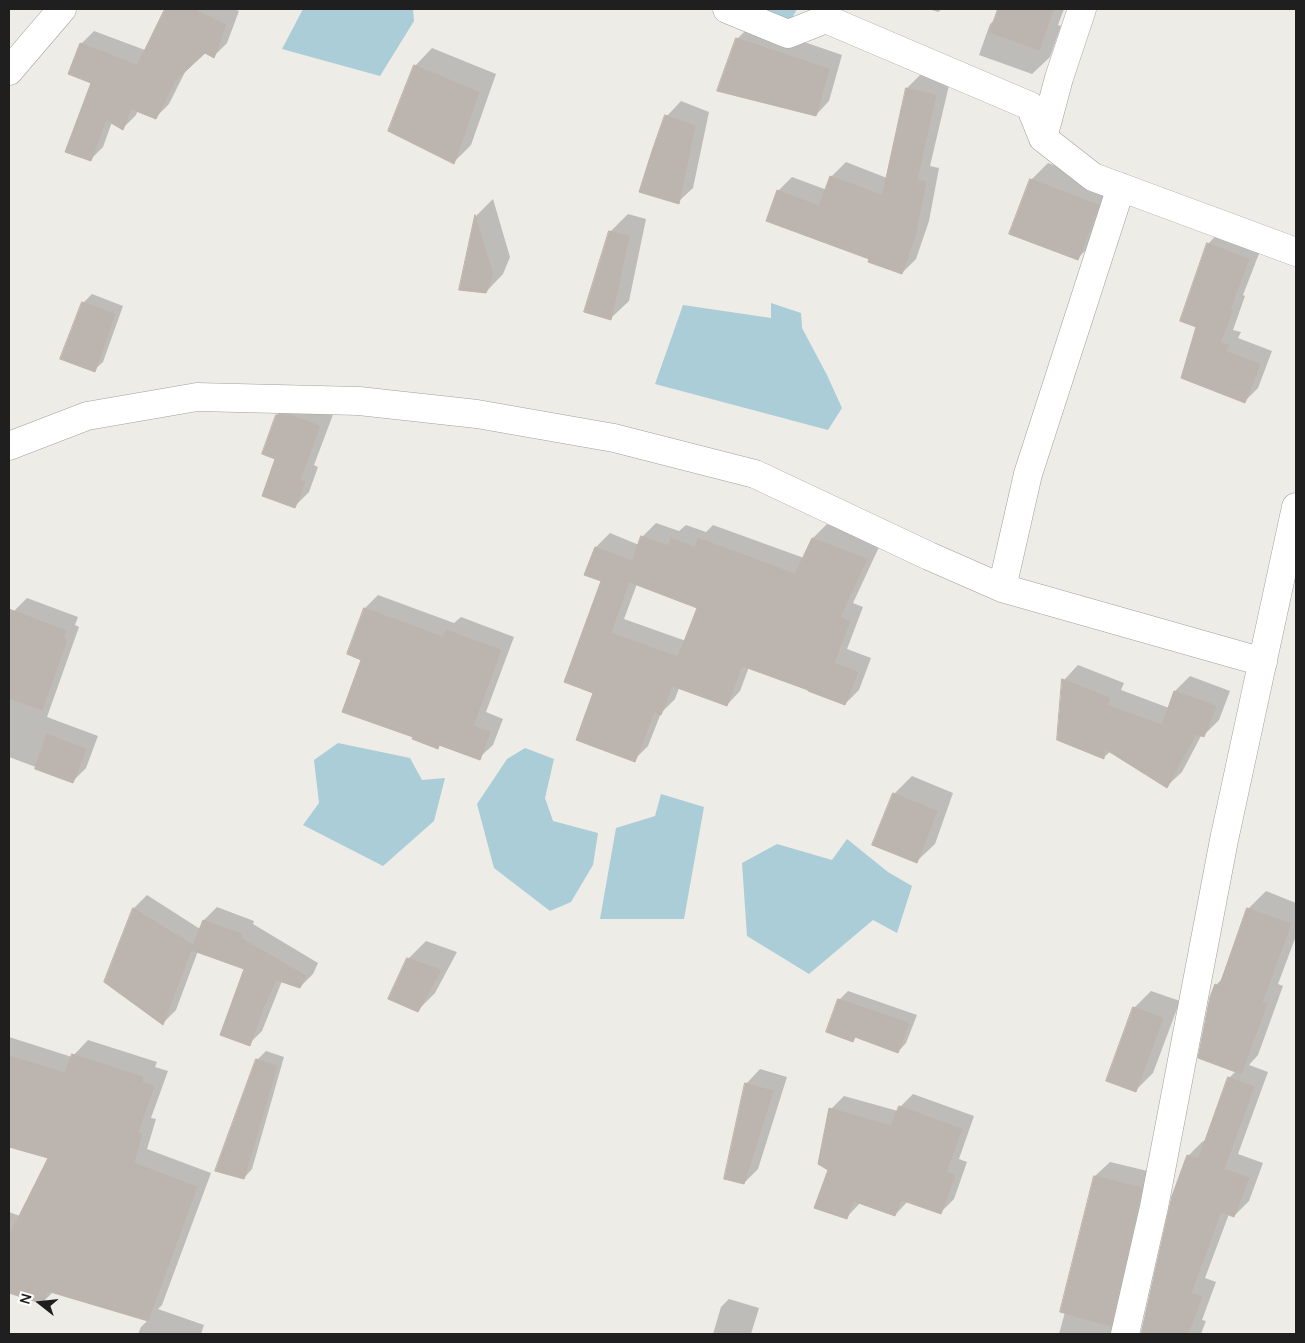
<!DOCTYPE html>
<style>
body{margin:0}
#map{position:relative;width:1305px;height:1343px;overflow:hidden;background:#eeece6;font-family:Manrope,sans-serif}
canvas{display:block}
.frame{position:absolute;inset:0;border:10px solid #1f1f1f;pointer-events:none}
.north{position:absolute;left:15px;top:1278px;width:50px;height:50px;-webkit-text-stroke:4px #fff;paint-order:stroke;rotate:286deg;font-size:14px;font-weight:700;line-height:20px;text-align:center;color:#1f1f1f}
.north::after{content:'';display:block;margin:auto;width:18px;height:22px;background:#1f1f1f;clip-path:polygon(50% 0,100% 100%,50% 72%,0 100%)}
</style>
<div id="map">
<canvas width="1305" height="1343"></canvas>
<div class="frame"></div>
<div class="north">N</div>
</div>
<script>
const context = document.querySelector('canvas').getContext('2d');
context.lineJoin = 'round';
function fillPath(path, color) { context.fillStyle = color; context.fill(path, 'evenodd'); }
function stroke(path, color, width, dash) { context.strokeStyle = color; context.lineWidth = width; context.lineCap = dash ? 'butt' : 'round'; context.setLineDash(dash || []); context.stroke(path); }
fillPath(new Path2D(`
 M 303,9 L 413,9 L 414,21 L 380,76 L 282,49 Z
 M 760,9 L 797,9 L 790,22 Z
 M 771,303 L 801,313 L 802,328 L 827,375 L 842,408 L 828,430 L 655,384 L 683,305 L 771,318 Z
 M 338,743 L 410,758 L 422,780 L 445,778 L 434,821 L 383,866 L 303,825 L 319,803 L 314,760 Z
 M 525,748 L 554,759 L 545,798 L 553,821 L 598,833 L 593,865 L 571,902 L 550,911 L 494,868 L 477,804 L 507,759 Z
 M 661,794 L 704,807 L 684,919 L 600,919 L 616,828 L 655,816 Z
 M 847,839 L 888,872 L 912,886 L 897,933 L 873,920 L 809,974 L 747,936 L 742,863 L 777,844 L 832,860 Z`), '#aacdd8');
fillPath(new Path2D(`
 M 166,9 L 233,9 L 239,11 L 227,43 L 214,56 L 205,52 L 187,68 L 169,104 L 156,117 L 138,110 L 136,115 L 123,128 L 112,122 L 103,147 L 90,160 L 93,82 L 81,44 L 94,31 L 145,50 Z
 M 929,9 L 942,9 L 938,12 Z
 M 1000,9 L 1064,9 L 1058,25 L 1061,26 L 1050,57 L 1032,74 L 979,55 L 990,24 L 996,19 Z
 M 752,24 L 842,55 L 829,101 L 816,115 L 718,90 L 738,38 Z
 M 432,48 L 496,74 L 471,145 L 454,162 L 415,66 Z
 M 921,74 L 950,81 L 930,166 L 939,168 L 929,221 L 916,259 L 902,273 L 871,258 L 778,191 L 792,177 L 827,190 L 832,176 L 846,162 L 887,178 L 907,88 Z
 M 681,101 L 709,112 L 693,188 L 678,202 L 667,116 Z
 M 1048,163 L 1115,187 L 1095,241 L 1078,258 L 1031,180 Z
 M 493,199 L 510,257 L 503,274 L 486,292 L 461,288 L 476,216 Z
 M 628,214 L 646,219 L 629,301 L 611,318 L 610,232 Z
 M 1221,230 L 1262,246 L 1243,295 L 1245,296 L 1233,330 L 1241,332 L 1238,338 L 1272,351 L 1258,388 L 1245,401 L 1198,326 L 1208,244 Z
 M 92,294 L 123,306 L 103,362 L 94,370 L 83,303 Z
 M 292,400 L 334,412 L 314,465 L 318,467 L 309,492 L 294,507 L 277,458 L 277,415 Z
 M 656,523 L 679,531 L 686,525 L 706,532 L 713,525 L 804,558 L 813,538 L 827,524 L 880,545 L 853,603 L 863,607 L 847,649 L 871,658 L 859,690 L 845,704 L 749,667 L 740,691 L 727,705 L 679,688 L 675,699 L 661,713 L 648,746 L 634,760 L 595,692 L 602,580 L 596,547 L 610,533 L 639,545 L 642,537 ZM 637,584 L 698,607 L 686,641 L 624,619 Z
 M 378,595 L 454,623 L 461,617 L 514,637 L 486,712 L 503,719 L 493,745 L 479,758 L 441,744 L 438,748 L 414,736 L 363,659 L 365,608 Z
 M 27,598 L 78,617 L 75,625 L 79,627 L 47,717 L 98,736 L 86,768 L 73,781 L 9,757 L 9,625 L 14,611 Z
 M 1078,665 L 1124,683 L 1121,690 L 1169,708 L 1175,691 L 1190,676 L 1230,691 L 1219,720 L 1204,735 L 1202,734 L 1182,772 L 1167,786 L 1111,751 L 1104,757 L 1064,680 Z
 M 912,776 L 953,793 L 935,844 L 917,861 L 894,794 Z
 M 1266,891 L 1296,903 L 1296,936 L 1278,984 L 1283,986 L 1258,1055 L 1249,1065 L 1268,1072 L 1238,1154 L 1263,1163 L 1249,1201 L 1234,1216 L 1229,1214 L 1205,1278 L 1216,1282 L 1202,1320 L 1206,1321 L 1201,1334 L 1142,1334 L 1173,1196 L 1188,1156 L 1203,1141 L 1206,1142 L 1229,1078 L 1236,1071 L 1216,985 L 1224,977 L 1248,909 Z
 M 147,895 L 200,929 L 204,920 L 217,907 L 254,921 L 253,924 L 318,963 L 313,974 L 300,987 L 282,981 L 262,1031 L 249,1044 L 246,968 L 198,951 L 176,1010 L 163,1023 L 106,981 L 134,908 Z
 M 426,941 L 457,952 L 435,993 L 417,1011 L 408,959 Z
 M 848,991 L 917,1015 L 906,1043 L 898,1052 L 856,1037 L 852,1040 L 839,1000 Z
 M 1151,991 L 1180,1001 L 1153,1073 L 1136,1090 L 1134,1008 Z
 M 9,1037 L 72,1057 L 88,1040 L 157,1062 L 155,1067 L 168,1071 L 151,1118 L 156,1119 L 147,1149 L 211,1173 L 162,1305 L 158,1309 L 204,1325 L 201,1334 L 138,1334 L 141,1327 L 148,1320 L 53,1292 L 42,1303 L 9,1292 L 9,1212 L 20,1216 L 50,1157 L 9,1146 Z
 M 266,1051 L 284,1057 L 252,1169 L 244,1178 L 257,1060 Z
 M 760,1069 L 787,1077 L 758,1169 L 744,1183 L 746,1084 Z
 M 913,1094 L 974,1116 L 959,1159 L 967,1162 L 954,1199 L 940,1213 L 908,1201 L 895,1215 L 861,1202 L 846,1218 L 830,1169 L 831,1109 L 844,1096 L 898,1111 L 900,1107 Z
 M 1110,1162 L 1156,1173 L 1136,1334 L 1059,1334 L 1065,1312 L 1095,1176 Z
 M 729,1299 L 759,1308 L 751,1334 L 713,1334 L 721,1307 Z`), '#0003');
const building = new Path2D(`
 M 165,9 L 193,9 L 226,25 L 214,58 L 205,53 L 175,81 L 156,119 L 131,109 L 123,130 L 106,120 L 91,161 L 65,152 L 91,83 L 68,74 L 80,43 L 137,65 Z
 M 998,9 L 1054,9 L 1039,50 L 990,32 Z
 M 736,38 L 829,69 L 816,116 L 717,91 Z
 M 414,65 L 479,92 L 454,164 L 388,131 Z
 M 906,88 L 936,95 L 917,180 L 926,182 L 915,236 L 902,274 L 868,262 L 869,259 L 766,221 L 777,190 L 819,206 L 830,176 L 882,195 Z
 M 665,115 L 695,126 L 679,204 L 639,192 L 652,151 Z
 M 1030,179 L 1099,205 L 1078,260 L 1009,234 Z
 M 475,215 L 493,275 L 486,293 L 459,290 Z
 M 609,231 L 629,236 L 611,320 L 584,312 Z
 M 1207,243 L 1249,259 L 1230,309 L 1233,310 L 1220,343 L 1229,345 L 1225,351 L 1260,364 L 1245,403 L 1181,378 L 1196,327 L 1180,321 Z
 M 82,302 L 115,314 L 95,372 L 60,359 Z
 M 276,415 L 290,415 L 320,426 L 300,480 L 305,482 L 295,508 L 262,496 L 275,459 L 262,454 Z
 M 641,536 L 668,546 L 671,538 L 695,547 L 698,538 L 795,574 L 812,538 L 867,559 L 840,617 L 850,621 L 834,663 L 858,672 L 845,705 L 808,691 L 808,690 L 742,666 L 727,706 L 672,686 L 661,715 L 654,712 L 635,762 L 576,740 L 593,693 L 564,682 L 601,581 L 584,575 L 595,547 L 632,561 ZM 629,582 L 697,608 L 678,657 L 611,633 Z
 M 364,608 L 443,637 L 446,630 L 501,650 L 473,726 L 490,732 L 480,760 L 439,745 L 438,749 L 412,739 L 413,737 L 342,712 L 361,660 L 347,654 Z
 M 9,609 L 66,631 L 63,638 L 67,640 L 42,710 L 9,698 Z
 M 1062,679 L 1110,698 L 1107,705 L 1162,725 L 1174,691 L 1216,706 L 1204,737 L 1196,734 L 1167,788 L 1105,749 L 1104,759 L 1057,740 Z
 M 47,734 L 86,749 L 73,783 L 35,769 Z
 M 893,793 L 937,811 L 917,863 L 872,845 Z
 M 133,908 L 193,945 L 203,920 L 242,934 L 241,938 L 306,976 L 300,988 L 276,980 L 263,1008 L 250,1046 L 220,1035 L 244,969 L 191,950 L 163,1025 L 104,982 Z
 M 1247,908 L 1291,924 L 1262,1002 L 1267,1004 L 1241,1074 L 1198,1058 L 1210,997 L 1215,984 L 1219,986 Z
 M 407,958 L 441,970 L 418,1012 L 388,999 Z
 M 838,999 L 909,1023 L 898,1053 L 855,1037 L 853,1042 L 826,1032 Z
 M 1133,1007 L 1163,1018 L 1136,1092 L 1106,1081 Z
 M 72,1054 L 143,1077 L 142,1082 L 154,1086 L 138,1132 L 142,1134 L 134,1163 L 197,1187 L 148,1321 L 47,1291 L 43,1304 L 9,1293 L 9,1236 L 48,1158 L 9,1147 L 9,1056 L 65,1073 Z
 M 256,1059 L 277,1066 L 244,1179 L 215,1171 Z
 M 1228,1077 L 1254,1087 L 1224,1169 L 1249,1178 L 1234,1217 L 1221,1212 L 1191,1293 L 1202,1297 L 1188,1334 L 1141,1334 L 1172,1196 L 1187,1155 L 1198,1159 Z
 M 745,1083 L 773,1091 L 744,1184 L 724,1179 Z
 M 899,1106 L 962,1129 L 946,1172 L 955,1175 L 941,1214 L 901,1200 L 895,1216 L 853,1201 L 847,1219 L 814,1208 L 828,1170 L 818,1164 L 829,1108 L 891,1126 Z
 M 1094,1176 L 1142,1188 L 1111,1326 L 1060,1312 Z`);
fillPath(building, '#bcb5af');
stroke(building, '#bfb3a9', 1);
const street = new Path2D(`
 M 727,9 L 788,34 L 826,19 L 1030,106 L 1043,138
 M 1082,9 L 1059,78 L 1043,138 L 1093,177 L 1296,252
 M 9,71 L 62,9
 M 1121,187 L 1028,474 L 1002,588 L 1263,662
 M 9,446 L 87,416 L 197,397 L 359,401 L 477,414 L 614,438 L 755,474 L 929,556 L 1002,588
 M 1125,1334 L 1154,1207 L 1224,840 L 1296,507`);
stroke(street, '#a0a0a0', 29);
stroke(street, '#fff', 28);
</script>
